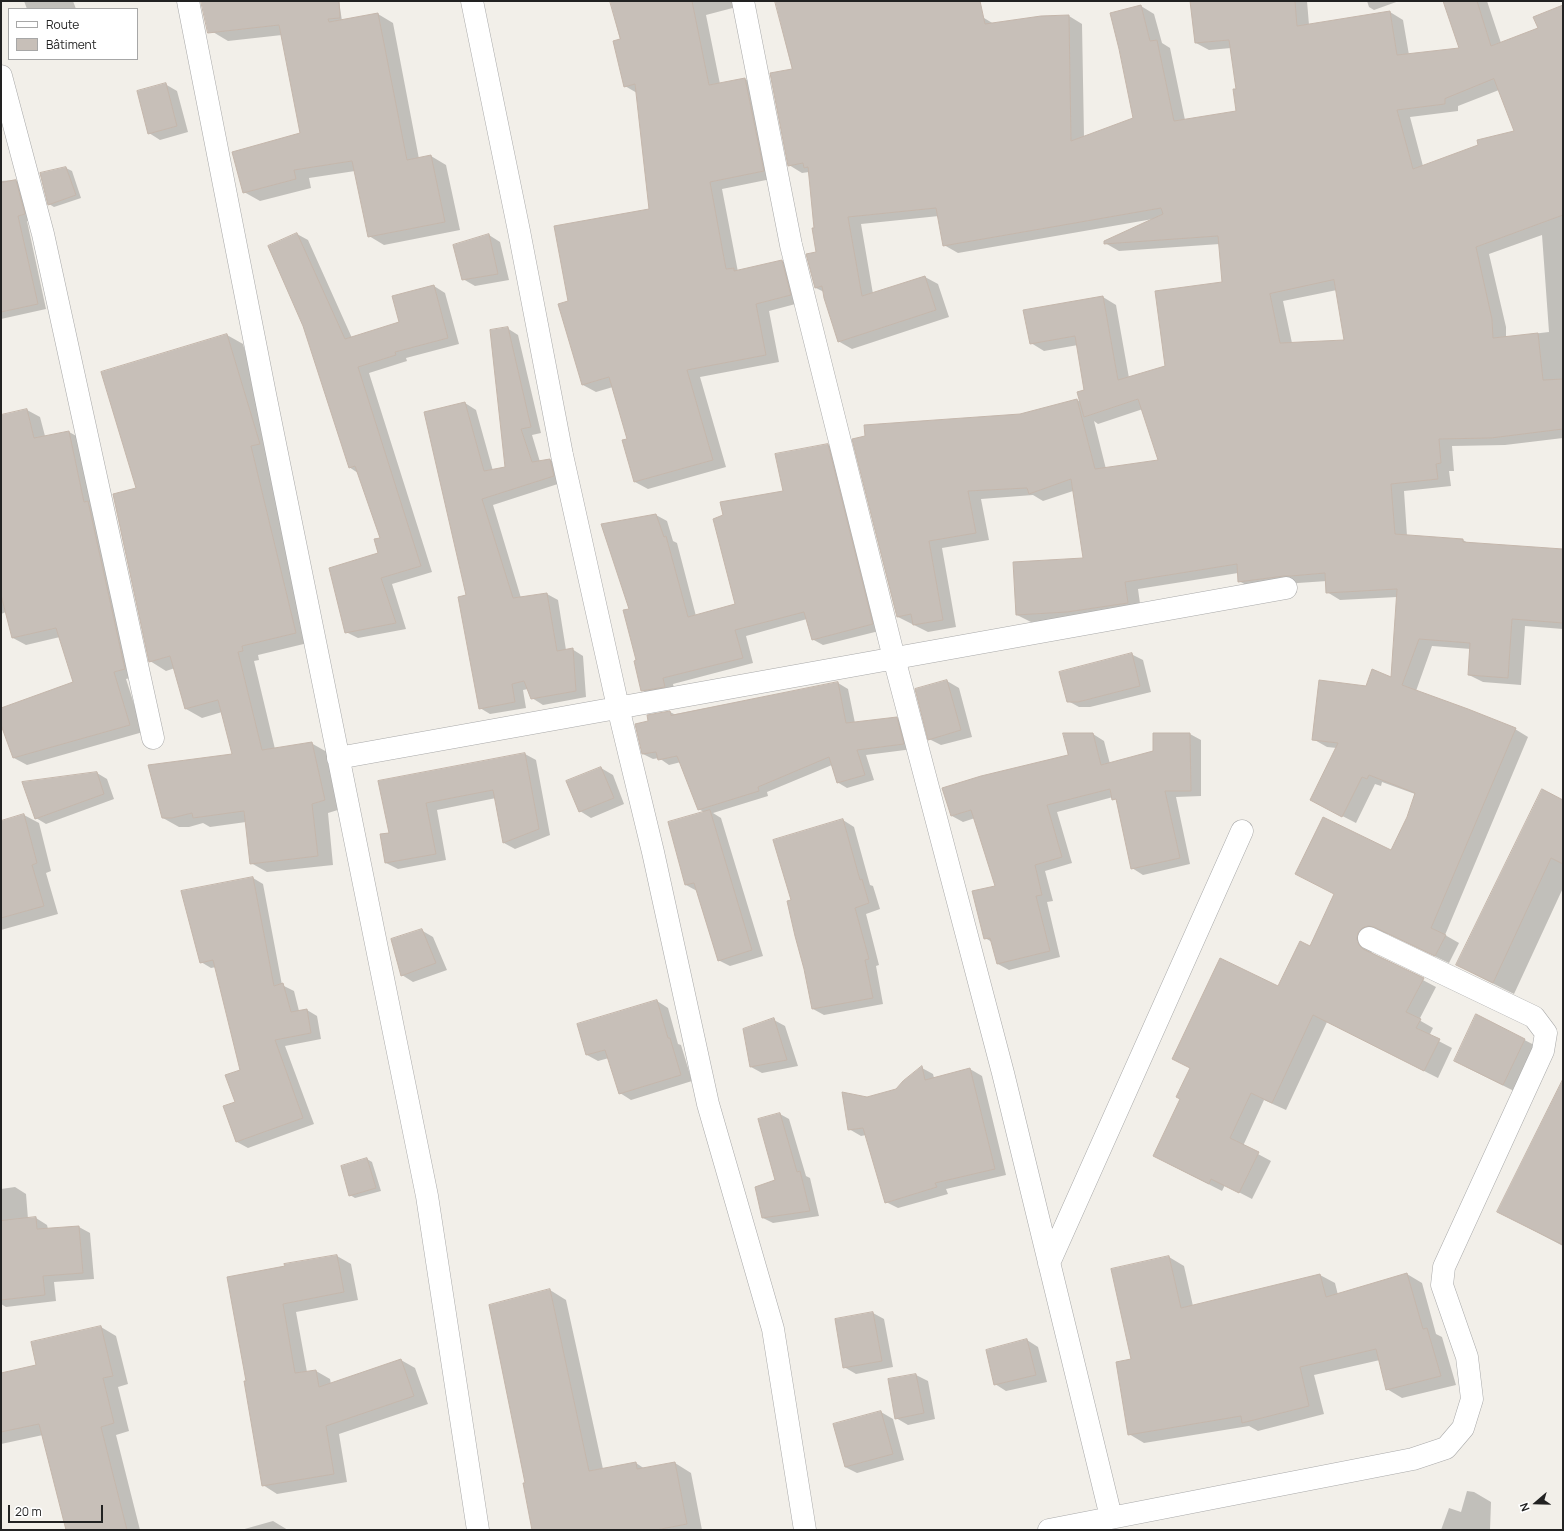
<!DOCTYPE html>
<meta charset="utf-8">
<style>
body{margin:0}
#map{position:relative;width:1564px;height:1531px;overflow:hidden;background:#f2efe9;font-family:Manrope,sans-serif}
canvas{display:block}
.frame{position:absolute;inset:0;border:2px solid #222;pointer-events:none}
.legend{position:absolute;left:8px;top:8px;width:130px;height:52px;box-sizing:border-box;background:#fff;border:1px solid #a7a7a7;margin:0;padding:5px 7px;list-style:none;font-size:12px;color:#222}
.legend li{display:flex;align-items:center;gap:8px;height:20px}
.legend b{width:20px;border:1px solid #a7a7a7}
.north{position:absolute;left:1516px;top:1483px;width:40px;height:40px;-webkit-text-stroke:3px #fff;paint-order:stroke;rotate:250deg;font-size:11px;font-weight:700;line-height:16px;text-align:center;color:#222}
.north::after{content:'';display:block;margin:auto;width:14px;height:18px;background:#222;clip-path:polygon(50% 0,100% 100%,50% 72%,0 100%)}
.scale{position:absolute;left:8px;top:1505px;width:95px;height:18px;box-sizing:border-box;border:2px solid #222;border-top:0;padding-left:5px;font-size:12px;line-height:14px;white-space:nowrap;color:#222;-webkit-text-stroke:3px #fff;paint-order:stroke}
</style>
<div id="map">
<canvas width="1564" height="1531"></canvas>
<div class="frame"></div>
<ul class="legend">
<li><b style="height:5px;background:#fff"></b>Route</li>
<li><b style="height:11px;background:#c7bfb8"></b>Bâtiment</li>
</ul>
<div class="north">N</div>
<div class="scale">20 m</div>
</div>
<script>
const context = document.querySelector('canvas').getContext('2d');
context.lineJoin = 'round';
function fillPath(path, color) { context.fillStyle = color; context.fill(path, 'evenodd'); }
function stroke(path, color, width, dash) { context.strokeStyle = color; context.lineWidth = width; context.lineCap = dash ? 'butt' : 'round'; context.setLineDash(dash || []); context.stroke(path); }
fillPath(new Path2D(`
 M 24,1 L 73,1 L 76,9 L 27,9 Z
 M 207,1 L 339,1 L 342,21 L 378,14 L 393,23 L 419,159 L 431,156 L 446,165 L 460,230 L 384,245 L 369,236 L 355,171 L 309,178 L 311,188 L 260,201 L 244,192 L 301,134 L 282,35 L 228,41 L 213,32 Z
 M 611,1 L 746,1 L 744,5 L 706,15 L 720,84 L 745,79 L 758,86 L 776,178 L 722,189 L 738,272 L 782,261 L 795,269 L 803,302 L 769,311 L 779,362 L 700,377 L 726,467 L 648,489 L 635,482 L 628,440 L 613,387 L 596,392 L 583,385 L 559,304 L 569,302 L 650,210 L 637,93 L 625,86 L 621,39 Z
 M 790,1 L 912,1 L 984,18 L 994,24 L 1069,16 L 1082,24 L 1084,137 L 1134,119 L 1141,6 L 1154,14 L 1162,43 L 1170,48 L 1185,120 L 1237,112 L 1237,90 L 1231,48 L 1209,50 L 1196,43 L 1191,1 L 1307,1 L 1309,25 L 1390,12 L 1403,20 L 1409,55 L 1460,49 L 1444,1 L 1487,1 L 1501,43 L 1539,28 L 1563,6 L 1563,92 L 1499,90 L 1458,106 L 1458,111 L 1410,117 L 1423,166 L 1563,129 L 1563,438 L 1505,445 L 1452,446 L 1454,471 L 1449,471 L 1451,486 L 1404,491 L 1407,536 L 1463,540 L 1468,543 L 1563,550 L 1563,629 L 1525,626 L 1521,685 L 1483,682 L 1469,675 L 1471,649 L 1432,646 L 1416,691 L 1515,729 L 1528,737 L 1445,935 L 1459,943 L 1449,963 L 1388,934 L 1382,933 L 1370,948 L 1372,953 L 1436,987 L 1419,1020 L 1433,1028 L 1429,1036 L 1452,1048 L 1438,1078 L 1327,1022 L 1286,1110 L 1264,1100 L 1243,1146 L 1271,1161 L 1252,1199 L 1225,1185 L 1222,1191 L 1167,1163 L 1279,987 L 1310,947 L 1335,894 L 1296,874 L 1391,852 L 1408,817 L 1415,794 L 1382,782 L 1381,786 L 1375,784 L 1356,823 L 1311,800 L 1337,748 L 1327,747 L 1313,739 L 1366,687 L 1392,678 L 1397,597 L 1340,600 L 1327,592 L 1327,581 L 1298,583 L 1253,589 L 1239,581 L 1238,573 L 1138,589 L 1141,611 L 1081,619 L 1031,622 L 1017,615 L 1084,559 L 1073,491 L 1043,501 L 1033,495 L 981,499 L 989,540 L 942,548 L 956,627 L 928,632 L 898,617 L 853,440 L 1021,415 L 1077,400 L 1081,402 L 1086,391 L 1078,345 L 1044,351 L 1031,343 L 1103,297 L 1116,305 L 1129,378 L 1166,366 L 1223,283 L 1220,244 L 1119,251 L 1105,243 L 1153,219 L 958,253 L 944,245 L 939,216 L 861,224 L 873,294 L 925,277 L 938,284 L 949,317 L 852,349 L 838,341 L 824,292 L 816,288 L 817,252 L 809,172 L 802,173 L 789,165 L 794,70 ZM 1542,235 L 1549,332 L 1506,337 L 1506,327 L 1489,254 ZM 1337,290 L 1345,341 L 1292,343 L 1283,301 ZM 1143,409 L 1159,461 L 1106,469 L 1094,421 L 1098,424 Z
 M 1367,1 L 1399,1 L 1374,10 L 1369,7 Z
 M 165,84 L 177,91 L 188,132 L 160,140 L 149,133 Z
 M 66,168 L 72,171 L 81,198 L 54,207 L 49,204 Z
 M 15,180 L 24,186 L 33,219 L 27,221 L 46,309 L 1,319 L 1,181 Z
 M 297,234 L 308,240 L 352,338 L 400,323 L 434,286 L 445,293 L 459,344 L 406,358 L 407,361 L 369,373 L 432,572 L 392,584 L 406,629 L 358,638 L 346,632 L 380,553 L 381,538 L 358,473 L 349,467 Z
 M 489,235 L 500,242 L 509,280 L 475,286 L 463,279 Z
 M 507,328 L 518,335 L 541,433 L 532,435 L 540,462 L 550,460 L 561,466 L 564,482 L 493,505 L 521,598 L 547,594 L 558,600 L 566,650 L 572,649 L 583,656 L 586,697 L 543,705 L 532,698 L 528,689 L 523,690 L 526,708 L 490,714 L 480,708 L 467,595 L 465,403 L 476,410 L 493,471 L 506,468 Z
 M 227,335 L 243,344 L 276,453 L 312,642 L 258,655 L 259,660 L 254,661 L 275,749 L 311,743 L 327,752 L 341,809 L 328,813 L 333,865 L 267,872 L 251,863 L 246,822 L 210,827 L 203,823 L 189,827 L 179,827 L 163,818 L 233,755 L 222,712 L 202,718 L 186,709 L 175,668 L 166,671 L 150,661 L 137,488 Z
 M 27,410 L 40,417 L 45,436 L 69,432 L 82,439 L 138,676 L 126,679 L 143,732 L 27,765 L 14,758 L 1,723 L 1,709 L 74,682 L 60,637 L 26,645 L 13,638 L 6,612 L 1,614 L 1,416 Z
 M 828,445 L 838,451 L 883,630 L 823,645 L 812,639 L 807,619 L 746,636 L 753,663 L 673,684 L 675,693 L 653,697 L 642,690 L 631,609 L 656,515 L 667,521 L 673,541 L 677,543 L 696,616 L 736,605 L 784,492 Z
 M 1131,654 L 1143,660 L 1151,692 L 1090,707 L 1079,707 L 1068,701 Z
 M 947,681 L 959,688 L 972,737 L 941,745 L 929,739 Z
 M 838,683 L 848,689 L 855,723 L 896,718 L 906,723 L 913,749 L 866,755 L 874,780 L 847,788 L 837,782 L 832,765 L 767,792 L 768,796 L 713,813 L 721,818 L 763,956 L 730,966 L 718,960 L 697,891 L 686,885 L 705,813 L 699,809 L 681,762 L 669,765 L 659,758 L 653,759 L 643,754 L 650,722 L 670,712 L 676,715 Z
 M 1093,734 L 1104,741 L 1110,764 L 1154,751 L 1190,734 L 1201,740 L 1201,796 L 1176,797 L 1190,864 L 1143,875 L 1132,868 L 1118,801 L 1113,797 L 1057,812 L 1072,863 L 1045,871 L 1053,901 L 1047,902 L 1060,957 L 1009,970 L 998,964 L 992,942 L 985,938 L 996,886 L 975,818 L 963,822 L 952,816 L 1070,755 Z
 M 525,754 L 536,760 L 550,835 L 515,849 L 504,843 L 496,798 L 437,810 L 446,860 L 398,869 L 386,863 L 381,835 L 390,833 L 379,781 Z
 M 601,768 L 613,775 L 624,804 L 591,818 L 580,811 Z
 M 97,773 L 107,779 L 114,799 L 46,824 L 36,818 Z
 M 1563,810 L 1563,888 L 1514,994 L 1478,976 L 1457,964 Z
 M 24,815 L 39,823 L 51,871 L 46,873 L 58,914 L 1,930 L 1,822 Z
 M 843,820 L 854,827 L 870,885 L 873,886 L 880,909 L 866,914 L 879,965 L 876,966 L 883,1004 L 824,1015 L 813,1009 L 792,901 Z
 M 253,878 L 263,884 L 282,985 L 294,991 L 299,1011 L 307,1010 L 317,1016 L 321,1039 L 285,1046 L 314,1124 L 248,1148 L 237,1142 L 225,1107 L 236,1103 L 241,1070 L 216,967 L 211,968 L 201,962 Z
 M 421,930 L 433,937 L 447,970 L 413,982 L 402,975 Z
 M 657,1001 L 668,1008 L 678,1044 L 681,1045 L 692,1081 L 631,1100 L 620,1093 L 609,1058 L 598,1061 L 587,1055 L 578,1025 Z
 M 1477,1015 L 1536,1046 L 1514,1091 L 1466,1067 Z
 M 774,1020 L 785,1026 L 798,1066 L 762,1073 L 751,1067 Z
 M 922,1068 L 933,1074 L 934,1078 L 970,1069 L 982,1076 L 1006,1175 L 946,1189 L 948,1194 L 898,1208 L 886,1202 L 866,1135 L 861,1136 L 849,1129 L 867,1098 L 897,1090 Z
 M 1563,1081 L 1563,1246 L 1499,1212 Z
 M 780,1114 L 789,1119 L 806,1176 L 810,1178 L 819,1216 L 773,1223 L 763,1218 L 776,1180 Z
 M 367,1159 L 372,1162 L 381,1191 L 355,1198 L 350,1195 Z
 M 15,1187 L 26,1194 L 28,1219 L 36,1218 L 47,1225 L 48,1229 L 79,1227 L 90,1233 L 94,1279 L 54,1282 L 56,1301 L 6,1307 L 1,1304 L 1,1189 Z
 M 337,1256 L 351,1264 L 358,1300 L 296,1312 L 307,1372 L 316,1371 L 330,1379 L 331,1384 L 401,1360 L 415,1368 L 428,1404 L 339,1434 L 347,1482 L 277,1494 L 263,1485 L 248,1382 L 228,1278 Z
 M 1169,1257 L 1184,1266 L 1193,1306 L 1320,1275 L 1335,1283 L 1338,1295 L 1407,1274 L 1422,1283 L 1436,1334 L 1442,1337 L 1456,1385 L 1402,1398 L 1387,1389 L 1380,1360 L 1314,1375 L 1324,1414 L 1258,1431 L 1249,1426 L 1144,1443 L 1129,1434 L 1132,1360 Z
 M 550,1290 L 566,1300 L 603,1469 L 636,1463 L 645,1469 L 675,1463 L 691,1473 L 702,1530 L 533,1530 L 526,1484 Z
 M 873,1313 L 884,1319 L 893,1367 L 856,1374 L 844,1367 Z
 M 101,1327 L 116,1336 L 128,1384 L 118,1387 L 129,1431 L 116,1435 L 140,1530 L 67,1530 L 43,1435 L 1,1444 L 1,1374 L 38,1366 Z
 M 1027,1340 L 1038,1347 L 1047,1382 L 1006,1391 L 995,1384 Z
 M 916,1375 L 928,1381 L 935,1419 L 908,1425 L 896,1418 L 889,1380 Z
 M 881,1412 L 893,1419 L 904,1460 L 857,1473 L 845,1467 L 834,1425 Z
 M 1467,1491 L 1474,1492 L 1491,1502 L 1490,1530 L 1441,1530 L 1449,1508 L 1461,1512 Z
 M 273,1521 L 288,1530 L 241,1530 Z`), '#0003');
const building = new Path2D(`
 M 201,1 L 339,1 L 340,18 L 328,19 L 329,22 L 378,13 L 407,160 L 431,155 L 445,222 L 368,237 L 352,161 L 294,170 L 296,179 L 243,193 L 232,152 L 300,133 L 279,25 L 208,33 Z
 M 610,1 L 692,1 L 709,85 L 745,78 L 764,171 L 710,182 L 726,269 L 734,268 L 734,271 L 782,260 L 791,295 L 756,304 L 766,355 L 687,370 L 713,460 L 634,482 L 622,440 L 627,439 L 609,377 L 582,385 L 558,304 L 568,301 L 554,226 L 649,209 L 635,84 L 624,87 L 613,41 L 620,39 Z
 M 775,1 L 980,1 L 985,24 L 1041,16 L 1069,15 L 1071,141 L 1133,118 L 1119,49 L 1110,13 L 1141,5 L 1150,41 L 1157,40 L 1174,121 L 1236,111 L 1233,89 L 1236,89 L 1229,40 L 1195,43 L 1190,1 L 1295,1 L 1297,26 L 1390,11 L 1397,55 L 1459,48 L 1443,1 L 1477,1 L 1491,46 L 1538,28 L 1533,17 L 1563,5 L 1563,215 L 1476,247 L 1492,319 L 1493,338 L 1538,333 L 1543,380 L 1563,379 L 1563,429 L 1491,438 L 1439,439 L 1441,463 L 1436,464 L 1438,479 L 1391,484 L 1395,534 L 1463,539 L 1463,542 L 1563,549 L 1563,623 L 1512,619 L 1508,678 L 1468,675 L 1470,643 L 1419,639 L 1402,685 L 1468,709 L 1516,728 L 1431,928 L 1446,935 L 1435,956 L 1374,927 L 1368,926 L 1362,928 L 1358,933 L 1357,939 L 1359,945 L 1363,949 L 1424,978 L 1406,1012 L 1421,1019 L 1416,1028 L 1440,1039 L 1424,1071 L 1313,1015 L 1272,1103 L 1251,1093 L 1230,1138 L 1259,1152 L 1239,1193 L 1211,1179 L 1209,1184 L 1153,1156 L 1180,1099 L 1176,1097 L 1190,1068 L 1172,1059 L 1220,958 L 1278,986 L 1300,941 L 1310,946 L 1334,894 L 1295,874 L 1323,817 L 1391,850 L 1407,817 L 1415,793 L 1369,775 L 1367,779 L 1362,777 L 1342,817 L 1310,800 L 1338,743 L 1312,740 L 1319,680 L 1366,686 L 1372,669 L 1391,677 L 1397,589 L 1326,593 L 1325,573 L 1291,576 L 1284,576 L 1238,582 L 1237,564 L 1125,582 L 1128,603 L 1067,612 L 1016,615 L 1013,562 L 1083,558 L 1071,479 L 1029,494 L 1027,488 L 968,491 L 976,533 L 929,541 L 943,620 L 913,625 L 911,614 L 897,617 L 852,439 L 865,436 L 864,425 L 1020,414 L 1077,399 L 1095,469 L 1158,460 L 1138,399 L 1084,417 L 1077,392 L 1084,390 L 1075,336 L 1030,344 L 1023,310 L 1103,296 L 1118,380 L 1165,366 L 1155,291 L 1222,282 L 1218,236 L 1104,244 L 1104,241 L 1163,214 L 1161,208 L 943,246 L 936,208 L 848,217 L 862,296 L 925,276 L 936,310 L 838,342 L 824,298 L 822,286 L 815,288 L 806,254 L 816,252 L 812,228 L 814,228 L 808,167 L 804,168 L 803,163 L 788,166 L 770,73 L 792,69 ZM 1494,79 L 1514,131 L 1477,140 L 1478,145 L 1413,169 L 1397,110 L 1445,104 L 1445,99 ZM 1334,280 L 1344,340 L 1280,343 L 1270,294 Z
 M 166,83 L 177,126 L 148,134 L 137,91 Z
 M 66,167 L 76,195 L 48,205 L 40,173 Z
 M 16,180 L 25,214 L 18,216 L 38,304 L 1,312 L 1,183 Z
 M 297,233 L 345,339 L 399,322 L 392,296 L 434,285 L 448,338 L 395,352 L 396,355 L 358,367 L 421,566 L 381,578 L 396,623 L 345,633 L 329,568 L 378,553 L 374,539 L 380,538 L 355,466 L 349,468 L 303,326 L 268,246 Z
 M 489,234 L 498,274 L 462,280 L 453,245 Z
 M 508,327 L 531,427 L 521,429 L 532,462 L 550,459 L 554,476 L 482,499 L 513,598 L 547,593 L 557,651 L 573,648 L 576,691 L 531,699 L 524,681 L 512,684 L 515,702 L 479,709 L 458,597 L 466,595 L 424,412 L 465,402 L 484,471 L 505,467 L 490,330 Z
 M 227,334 L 260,444 L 251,446 L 296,633 L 242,646 L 243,651 L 238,652 L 262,750 L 312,742 L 325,800 L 312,804 L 318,856 L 250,864 L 244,811 L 193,818 L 192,813 L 172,818 L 162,818 L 148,765 L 232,754 L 218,700 L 185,709 L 170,656 L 149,662 L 113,494 L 136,488 L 101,372 Z
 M 27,409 L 34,438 L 69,431 L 84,502 L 88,501 L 125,669 L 114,672 L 130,725 L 13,758 L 1,725 L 1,708 L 73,682 L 56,628 L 12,638 L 1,595 L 1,415 Z
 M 828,444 L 873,624 L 812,640 L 804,612 L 735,630 L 743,658 L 663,678 L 665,687 L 641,691 L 634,661 L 636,660 L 623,610 L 629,609 L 601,524 L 656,514 L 664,537 L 666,536 L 688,617 L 735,604 L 713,519 L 723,515 L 720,502 L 783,491 L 775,454 Z
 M 1132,653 L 1140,686 L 1078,702 L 1067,702 L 1059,672 Z
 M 947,680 L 961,730 L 928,740 L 915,689 Z
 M 838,682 L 846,723 L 897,717 L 904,744 L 857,750 L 865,775 L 837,783 L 829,757 L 758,787 L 759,791 L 698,810 L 677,756 L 658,760 L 656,752 L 642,754 L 635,724 L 648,721 L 647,715 L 670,711 L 671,715 Z
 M 1063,733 L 1093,733 L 1101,765 L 1153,751 L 1153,733 L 1190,733 L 1191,791 L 1165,791 L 1180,858 L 1131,869 L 1116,799 L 1112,800 L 1110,789 L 1047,805 L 1062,857 L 1035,865 L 1042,895 L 1036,896 L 1050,951 L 997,964 L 990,938 L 984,939 L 972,891 L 995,886 L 971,810 L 951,816 L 942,788 L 981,776 L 1068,755 Z
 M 525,753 L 539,829 L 503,843 L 493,790 L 426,803 L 436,854 L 385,863 L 380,834 L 389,833 L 378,781 Z
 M 601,767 L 614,798 L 579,812 L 566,781 Z
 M 97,772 L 104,794 L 35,819 L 22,782 Z
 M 1542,789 L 1563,800 L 1563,864 L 1551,858 L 1493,983 L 1456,965 Z
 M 710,810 L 752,950 L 718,961 L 694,883 L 685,885 L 668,822 Z
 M 24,814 L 37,863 L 32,865 L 44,906 L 1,918 L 1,821 Z
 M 843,819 L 860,880 L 862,879 L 869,903 L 855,908 L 869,959 L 865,960 L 873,998 L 812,1009 L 804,969 L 795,936 L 787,901 L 791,900 L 773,840 Z
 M 253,877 L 274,986 L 283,983 L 291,1012 L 307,1009 L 311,1033 L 275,1040 L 303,1118 L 236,1142 L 223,1106 L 235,1102 L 225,1075 L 240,1070 L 213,960 L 200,963 L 181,891 Z
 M 422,929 L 436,963 L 401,976 L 391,939 Z
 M 657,1000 L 668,1038 L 670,1038 L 681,1075 L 619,1094 L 605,1050 L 586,1055 L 577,1024 Z
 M 1476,1014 L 1525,1039 L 1503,1085 L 1454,1061 Z
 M 774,1018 L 787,1060 L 750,1067 L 743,1029 Z
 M 922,1066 L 925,1080 L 970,1068 L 995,1169 L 935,1183 L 937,1187 L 885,1203 L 863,1128 L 848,1130 L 842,1092 L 867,1097 L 896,1089 L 903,1081 Z
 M 1563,1079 L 1563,1245 L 1497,1212 Z
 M 780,1113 L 797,1172 L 800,1171 L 810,1211 L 762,1218 L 755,1187 L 775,1180 L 758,1119 Z
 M 367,1158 L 376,1188 L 349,1196 L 341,1166 Z
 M 36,1217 L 37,1229 L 79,1226 L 83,1273 L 43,1276 L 45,1295 L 1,1300 L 1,1221 Z
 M 337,1255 L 344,1292 L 283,1304 L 295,1373 L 316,1370 L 319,1387 L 401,1359 L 414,1396 L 326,1426 L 334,1474 L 262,1486 L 244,1381 L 246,1381 L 227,1277 L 285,1266 L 284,1264 Z
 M 1169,1256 L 1181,1308 L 1320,1274 L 1326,1297 L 1407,1273 L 1423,1329 L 1427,1328 L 1441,1376 L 1386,1390 L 1376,1349 L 1300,1367 L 1309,1406 L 1242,1423 L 1241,1416 L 1128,1435 L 1116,1362 L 1131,1359 L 1111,1269 Z
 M 550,1289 L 589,1471 L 636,1462 L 637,1469 L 675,1462 L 687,1524 L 656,1530 L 532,1530 L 523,1483 L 525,1483 L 489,1305 Z
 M 873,1312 L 882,1361 L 843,1368 L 835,1319 Z
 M 101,1326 L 113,1376 L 103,1378 L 114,1423 L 101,1427 L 127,1530 L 66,1530 L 39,1424 L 1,1432 L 1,1373 L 36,1365 L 31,1342 Z
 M 1027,1339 L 1036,1375 L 994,1385 L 986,1350 Z
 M 916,1374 L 924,1413 L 895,1419 L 888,1379 Z
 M 881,1411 L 893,1454 L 845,1467 L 833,1424 Z`);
fillPath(building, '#c7bfb8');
stroke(building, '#c4b6ab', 1);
const minor = new Path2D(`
 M 188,1 L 265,394 L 427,1196 L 478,1530
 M 472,1 L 519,231 L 562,455 L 618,707 L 653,852 L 708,1104 L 773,1329 L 805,1530
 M 743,1 L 791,245 L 894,658 L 1003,1073 L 1111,1517
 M 1,76 L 43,234 L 153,738
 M 338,758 L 1286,588
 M 1049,1263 L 1242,831
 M 1049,1530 L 1413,1459 L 1446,1448 L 1463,1428 L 1472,1399 L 1467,1357 L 1442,1285 L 1444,1267 L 1543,1051 L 1546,1033 L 1534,1017 L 1369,938`);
stroke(minor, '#a9a9a9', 23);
stroke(minor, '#fff', 22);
</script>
